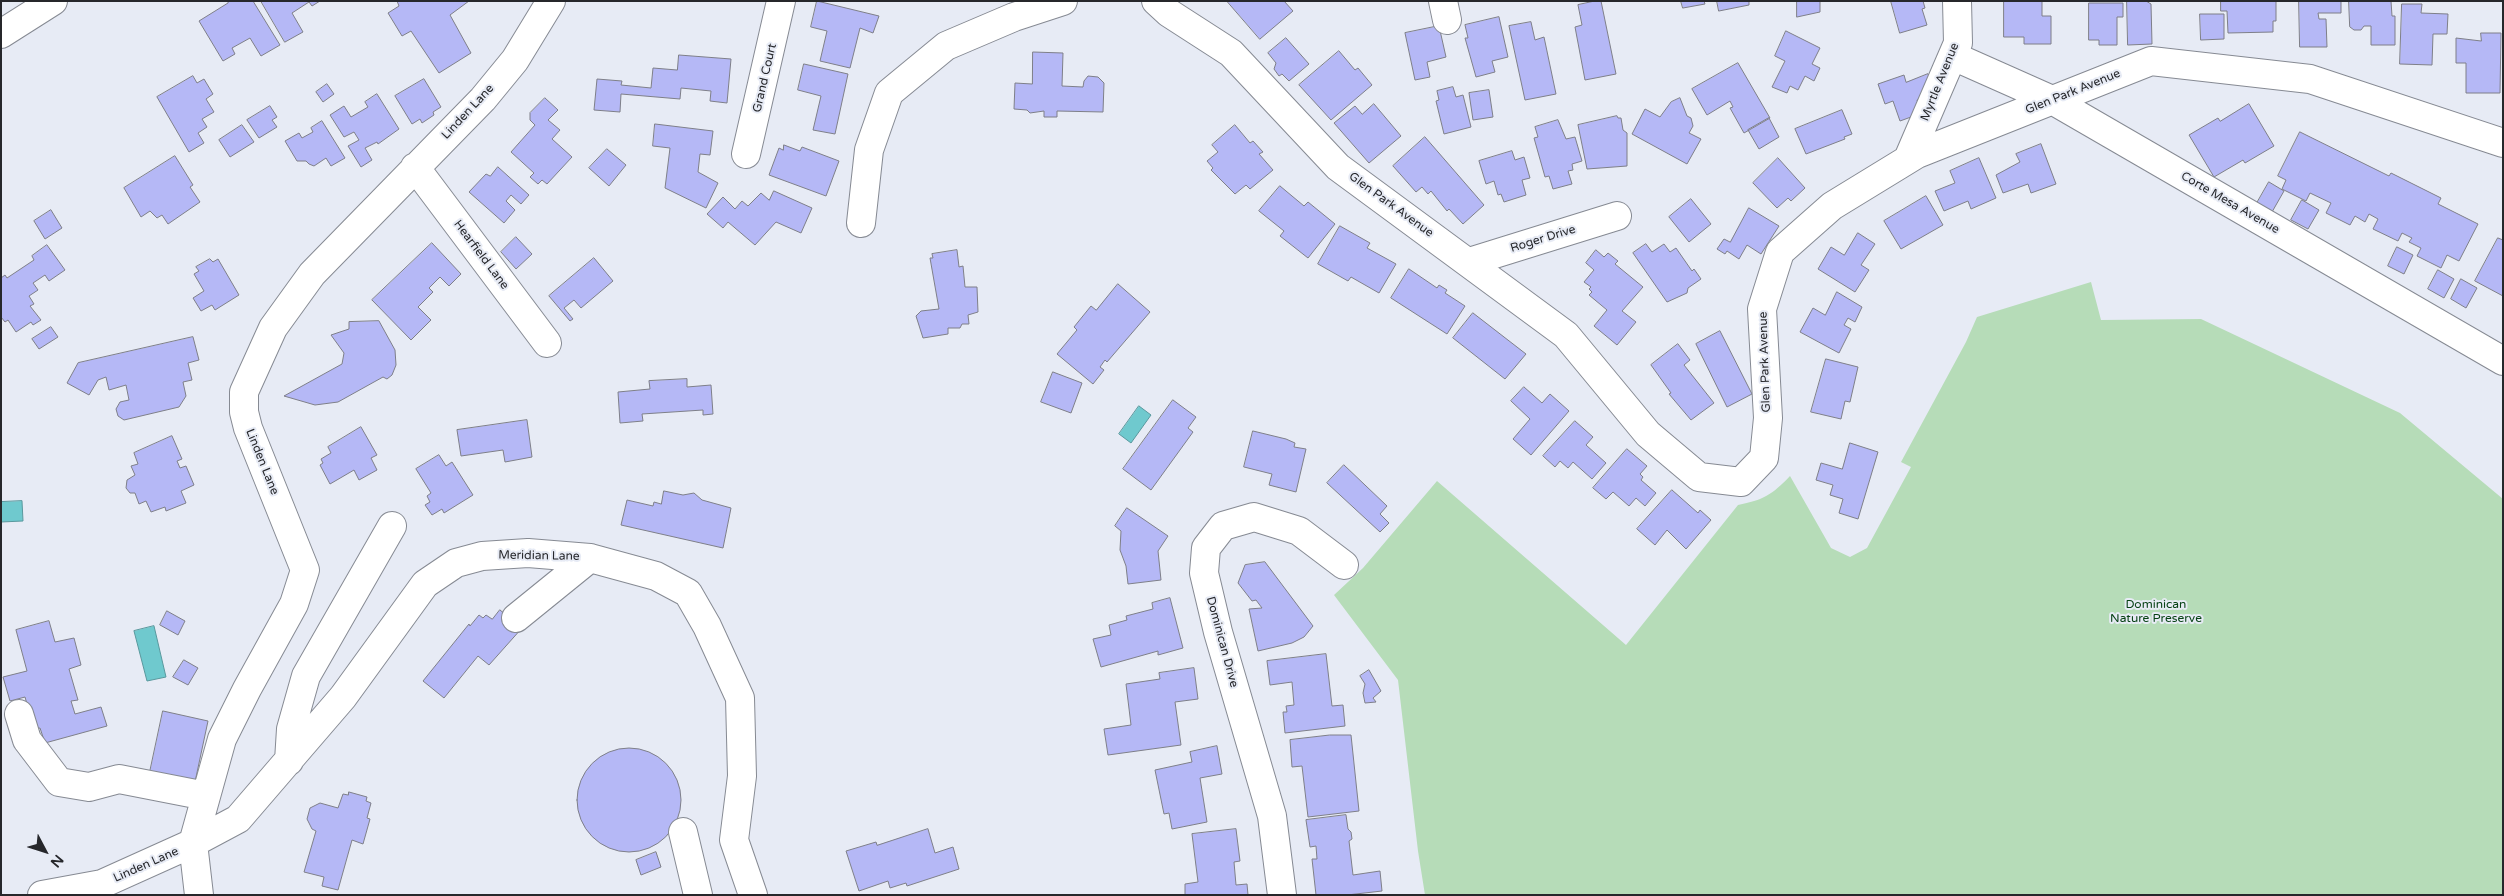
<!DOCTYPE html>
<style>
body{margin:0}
#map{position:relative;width:2504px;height:896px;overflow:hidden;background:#e7ebf5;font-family:"Varela Round",sans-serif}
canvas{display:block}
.frame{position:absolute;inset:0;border:2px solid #26272b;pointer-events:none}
.north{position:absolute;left:20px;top:826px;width:50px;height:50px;-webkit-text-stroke:4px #e7ebf5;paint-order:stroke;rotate:130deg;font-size:14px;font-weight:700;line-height:20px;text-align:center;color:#26272b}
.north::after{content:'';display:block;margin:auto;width:18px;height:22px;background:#26272b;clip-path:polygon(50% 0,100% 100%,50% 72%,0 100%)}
</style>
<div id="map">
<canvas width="2504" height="896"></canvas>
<div class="frame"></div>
<div class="north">N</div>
</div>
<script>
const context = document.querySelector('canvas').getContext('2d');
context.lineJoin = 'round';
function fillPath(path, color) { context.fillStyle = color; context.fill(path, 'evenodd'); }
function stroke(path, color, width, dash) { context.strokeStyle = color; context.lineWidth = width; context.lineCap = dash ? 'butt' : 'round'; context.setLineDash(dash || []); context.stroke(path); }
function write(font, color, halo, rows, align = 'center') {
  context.font = font + ' "Varela Round",sans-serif'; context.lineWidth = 4; context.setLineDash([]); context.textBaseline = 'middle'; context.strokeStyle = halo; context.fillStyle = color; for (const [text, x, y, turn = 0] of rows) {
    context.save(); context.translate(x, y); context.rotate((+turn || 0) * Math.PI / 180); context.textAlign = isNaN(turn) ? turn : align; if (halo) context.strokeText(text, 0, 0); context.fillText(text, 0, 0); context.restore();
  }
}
fillPath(new Path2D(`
 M 2091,282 L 2101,320 L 2201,319 L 2400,413 L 2503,499 L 2503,895 L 1425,895 L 1418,851 L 1398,680 L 1334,595 L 1363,568 L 1437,481 L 1626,645 L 1738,505 C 1763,500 1772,495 1790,476 L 1831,548 L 1850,557 L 1867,548 L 1911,467 L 1901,462 L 1966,342 L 1977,317 Z`), '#b6dcb8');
const water = new Path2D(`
 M 1139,406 L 1151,415 L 1131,443 L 1119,434 Z
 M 22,501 L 23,521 L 1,522 L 1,502 Z
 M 154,626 L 166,677 L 147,681 L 134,631 Z`);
fillPath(water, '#6fc9ce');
stroke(water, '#59989d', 1);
const building = new Path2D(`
 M 227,1 L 253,1 L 280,45 L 261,56 L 250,38 L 232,48 L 235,54 L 223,61 L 199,21 L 228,3 Z
 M 261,1 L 320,1 L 312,6 L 309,2 L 292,13 L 303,32 L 285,42 Z
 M 469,1 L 450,15 L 471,53 L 439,73 L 411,31 L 402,36 L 388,13 L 399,6 L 397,1 Z
 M 817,1 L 879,16 L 873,33 L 860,28 L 850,68 L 820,61 L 827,31 L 811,27 Z
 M 1227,1 L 1284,1 L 1293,11 L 1260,39 Z
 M 1595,1 L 1601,1 L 1616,74 L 1585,80 L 1575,27 L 1582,25 L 1578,5 Z
 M 1681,1 L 1704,1 L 1705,4 L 1683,8 Z
 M 1717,1 L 1749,1 L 1749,5 L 1719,11 Z
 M 1797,1 L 1820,1 L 1820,12 L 1797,17 Z
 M 1891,1 L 1923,1 L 1925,8 L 1922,9 L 1927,25 L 1900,33 Z
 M 2004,1 L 2042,1 L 2042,16 L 2051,16 L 2051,44 L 2024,44 L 2024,37 L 2004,37 Z
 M 2127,1 L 2146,1 L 2151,4 L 2152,44 L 2128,45 Z
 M 2221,1 L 2276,1 L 2276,21 L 2273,21 L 2273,32 L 2228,33 L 2227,11 L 2221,11 Z
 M 2299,1 L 2341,1 L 2341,13 L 2318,13 L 2319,19 L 2326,19 L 2327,47 L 2300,47 Z
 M 2349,1 L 2391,1 L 2392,16 L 2395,16 L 2395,45 L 2371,45 L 2371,26 L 2364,26 L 2361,30 L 2354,30 L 2350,27 Z
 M 2089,3 L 2123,3 L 2123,17 L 2117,17 L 2117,45 L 2099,45 L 2099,40 L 2089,40 Z
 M 2402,4 L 2422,4 L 2421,13 L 2448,14 L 2447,34 L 2433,34 L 2432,65 L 2400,64 Z
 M 2200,14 L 2224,14 L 2224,39 L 2201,40 Z
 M 1499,17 L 1508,57 L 1492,61 L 1495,72 L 1476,77 L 1465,38 L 1468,38 L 1465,25 Z
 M 1531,22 L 1535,40 L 1544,37 L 1556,94 L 1525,100 L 1509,26 Z
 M 1439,26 L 1446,57 L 1427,62 L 1430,77 L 1415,80 L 1405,33 Z
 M 1786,31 L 1820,48 L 1812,64 L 1820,68 L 1814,81 L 1805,76 L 1798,90 L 1790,86 L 1787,93 L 1772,87 L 1785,61 L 1775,56 Z
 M 2481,33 L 2501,33 L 2500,93 L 2466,93 L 2466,63 L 2456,63 L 2456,38 L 2481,41 Z
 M 1286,38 L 1309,64 L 1289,81 L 1282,74 L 1279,76 L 1274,69 L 1276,63 L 1268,53 Z
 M 1339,51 L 1355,70 L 1358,68 L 1372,85 L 1331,120 L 1299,85 Z
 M 1033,52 L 1063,53 L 1062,86 L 1083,87 L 1084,81 L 1088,76 L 1098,77 L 1104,83 L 1103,112 L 1057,111 L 1057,117 L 1044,117 L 1044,111 L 1030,113 L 1027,110 L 1014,109 L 1015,83 L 1032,84 Z
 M 679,55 L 731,59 L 727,103 L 710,101 L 711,91 L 681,88 L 680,99 L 621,94 L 620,112 L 594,110 L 597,79 L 622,81 L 621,85 L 651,88 L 653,68 L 677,70 Z
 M 1738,63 L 1770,118 L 1744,133 L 1730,108 L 1733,107 L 1730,101 L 1707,115 L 1692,89 Z
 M 804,64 L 848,74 L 835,134 L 813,130 L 821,96 L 798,90 Z
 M 1928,74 L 1934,94 L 1917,100 L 1922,113 L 1900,121 L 1893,101 L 1885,104 L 1878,84 L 1904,75 L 1906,82 Z
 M 193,76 L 197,83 L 204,79 L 213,94 L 206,99 L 214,112 L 202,119 L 207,127 L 198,133 L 204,143 L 189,152 L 157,97 Z
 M 424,79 L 441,107 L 433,112 L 434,115 L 422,123 L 420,119 L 412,124 L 395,96 Z
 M 327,84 L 334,94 L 323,102 L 316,92 Z
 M 1453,87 L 1456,97 L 1463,95 L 1471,127 L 1444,134 L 1436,101 L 1439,100 L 1437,91 Z
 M 1489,90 L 1493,117 L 1473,120 L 1469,93 Z
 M 377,94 L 399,129 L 378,144 L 377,142 L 365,148 L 372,160 L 361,167 L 348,146 L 359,140 L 354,132 L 344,137 L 330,115 L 344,106 L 351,117 L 368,107 L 365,102 Z
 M 545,98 L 558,110 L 548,120 L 560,130 L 552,139 L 572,157 L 547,184 L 542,180 L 538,184 L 530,177 L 534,173 L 511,152 L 535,125 L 530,120 L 530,113 Z
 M 1680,98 L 1687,116 L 1691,118 L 1693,126 L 1689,133 L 1701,139 L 1687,164 L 1632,134 L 1645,109 L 1660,117 L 1671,102 Z
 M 1374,104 L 1401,136 L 1369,163 L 1334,123 L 1355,106 L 1362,114 Z
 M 2249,104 L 2274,146 L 2245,163 L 2243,160 L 2214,177 L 2189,135 L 2218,118 L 2220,121 Z
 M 270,106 L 277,117 L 272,120 L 277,127 L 259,138 L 247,120 Z
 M 1842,110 L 1852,134 L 1844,137 L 1845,139 L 1806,154 L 1795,129 Z
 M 1617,116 L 1618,118 L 1621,118 L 1623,130 L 1627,133 L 1627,166 L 1587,169 L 1578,125 Z
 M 1769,118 L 1779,137 L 1759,149 L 1748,130 Z
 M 1558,120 L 1566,139 L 1575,137 L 1582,161 L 1572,164 L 1573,170 L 1568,171 L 1572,184 L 1553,189 L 1549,176 L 1545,177 L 1534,138 L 1538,137 L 1535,127 Z
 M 322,121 L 345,158 L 331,166 L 326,158 L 314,166 L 309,164 L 306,161 L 297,161 L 285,141 L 299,133 L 302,138 L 313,132 L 311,128 Z
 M 655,124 L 713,131 L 710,155 L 700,154 L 698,172 L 718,183 L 706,208 L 665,188 L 670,148 L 653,146 Z
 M 242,125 L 254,142 L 230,157 L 219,140 Z
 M 1235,125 L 1250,143 L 1253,141 L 1263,152 L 1259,154 L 1273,170 L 1250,189 L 1246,185 L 1235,194 L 1211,170 L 1213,168 L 1207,161 L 1218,152 L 1212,145 Z
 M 2300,132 L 2389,176 L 2391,173 L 2441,198 L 2438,204 L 2478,224 L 2459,261 L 2447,255 L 2441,268 L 2417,256 L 2421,248 L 2409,242 L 2412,238 L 2402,233 L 2398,241 L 2373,229 L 2378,219 L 2369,214 L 2365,222 L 2355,216 L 2350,225 L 2326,213 L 2331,203 L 2310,193 L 2306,201 L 2282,189 L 2286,180 L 2278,176 Z
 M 1425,137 L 1484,205 L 1463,224 L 1449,209 L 1447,211 L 1431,191 L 1428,194 L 1422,187 L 1416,192 L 1393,166 Z
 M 2041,144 L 2056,184 L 2031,193 L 2028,184 L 2003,193 L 1996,175 L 2020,162 L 2016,154 Z
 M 784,145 L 800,151 L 802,147 L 839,161 L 826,196 L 769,175 L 779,148 L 783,150 Z
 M 607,149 L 626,165 L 609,186 L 589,168 Z
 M 1512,151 L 1515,160 L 1524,157 L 1530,178 L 1522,180 L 1526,195 L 1504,202 L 1501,194 L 1498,195 L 1494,181 L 1486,184 L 1479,161 Z
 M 175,156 L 193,185 L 190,187 L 200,202 L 168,224 L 162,215 L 157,218 L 150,211 L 141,217 L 124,188 Z
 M 1778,158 L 1805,188 L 1791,201 L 1788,198 L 1777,208 L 1753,183 Z
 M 1979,158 L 1996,198 L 1971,209 L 1968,201 L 1944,211 L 1935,191 L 1955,183 L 1950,171 Z
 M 498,167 L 529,195 L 521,204 L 511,195 L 506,201 L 515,210 L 504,223 L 469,192 L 486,174 L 490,176 Z
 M 2269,182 L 2284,191 L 2272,212 L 2257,203 Z
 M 1280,186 L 1304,206 L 1308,202 L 1335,224 L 1308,258 L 1280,236 L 1284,231 L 1259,211 Z
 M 774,191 L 812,208 L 801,233 L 776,222 L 755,245 L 728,222 L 723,228 L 707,214 L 723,197 L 735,209 L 742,201 L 748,206 L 761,193 L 769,200 Z
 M 1926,196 L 1943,225 L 1901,249 L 1884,221 Z
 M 1691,199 L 1711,224 L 1689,242 L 1669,217 Z
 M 2302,200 L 2319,210 L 2308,229 L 2291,220 Z
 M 1749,208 L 1779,226 L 1761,254 L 1747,245 L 1739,259 L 1727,251 L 1725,254 L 1717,249 L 1724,239 L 1730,242 Z
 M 51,210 L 62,228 L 45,239 L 34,221 Z
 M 1340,226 L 1370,243 L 1367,248 L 1396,264 L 1379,293 L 1351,277 L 1348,281 L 1318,264 Z
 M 1858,233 L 1875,244 L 1861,265 L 1869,270 L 1855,292 L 1818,269 L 1831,247 L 1844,255 Z
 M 516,237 L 532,254 L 516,269 L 501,252 Z
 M 2498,238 L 2503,240 L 2503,296 L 2475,281 Z
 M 432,243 L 461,274 L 449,286 L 440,277 L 429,288 L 433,292 L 418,307 L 431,320 L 411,340 L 372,300 Z
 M 1646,244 L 1652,252 L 1664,244 L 1670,252 L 1676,248 L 1692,271 L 1694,269 L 1701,279 L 1688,288 L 1687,293 L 1667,302 L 1633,253 Z
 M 47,245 L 65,270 L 49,281 L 45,275 L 33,283 L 38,290 L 29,296 L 34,304 L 30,306 L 41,320 L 33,325 L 31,322 L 16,332 L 8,320 L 5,322 L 1,317 L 1,278 L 5,275 L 7,278 L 34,260 L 32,256 Z
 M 2397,247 L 2413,255 L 2404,274 L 2388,266 Z
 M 957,250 L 959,267 L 963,266 L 965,287 L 977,287 L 978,312 L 968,315 L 969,324 L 962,324 L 960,328 L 948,328 L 948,334 L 923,338 L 916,316 L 921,311 L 939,309 L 930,258 L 933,258 L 932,254 Z
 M 1596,250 L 1604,257 L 1608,253 L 1618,261 L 1615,264 L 1643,287 L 1622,311 L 1636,322 L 1617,345 L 1594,326 L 1607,310 L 1589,295 L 1592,292 L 1589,289 L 1591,287 L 1584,282 L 1594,270 L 1586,263 Z
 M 594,258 L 613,281 L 581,308 L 574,300 L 564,308 L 573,319 L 570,321 L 549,296 Z
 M 210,259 L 213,262 L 218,259 L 239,295 L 215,310 L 212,305 L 201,311 L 193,298 L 204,291 L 194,274 L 199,271 L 196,267 Z
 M 1409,269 L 1437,288 L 1439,285 L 1447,290 L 1445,293 L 1465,306 L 1447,334 L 1391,298 Z
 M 2438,270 L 2454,279 L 2444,298 L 2428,289 Z
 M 2461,279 L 2477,288 L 2466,308 L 2451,299 Z
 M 1118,284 L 1150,312 L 1107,362 L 1105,360 L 1100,367 L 1104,370 L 1093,384 L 1057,354 L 1077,330 L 1074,327 L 1091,306 L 1096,310 Z
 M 1837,292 L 1862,307 L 1855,322 L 1848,318 L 1844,325 L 1851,329 L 1839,353 L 1800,332 L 1813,308 L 1825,315 Z
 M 1473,313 L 1526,354 L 1505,379 L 1453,338 Z
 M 379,321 L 395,350 L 396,365 L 392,375 L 387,379 L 383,377 L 338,402 L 315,405 L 284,396 L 342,364 L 344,353 L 331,335 L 349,329 L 349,322 Z
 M 51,327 L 58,337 L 39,349 L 32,339 Z
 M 1720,331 L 1752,394 L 1727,407 L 1696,344 Z
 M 193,337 L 199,360 L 188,363 L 192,380 L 183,382 L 186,396 L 179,407 L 124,420 L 118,416 L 116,409 L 120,402 L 129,400 L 126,385 L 109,390 L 106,377 L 98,380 L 89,395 L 67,383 L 78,363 Z
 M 1678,344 L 1690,360 L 1684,365 L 1714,403 L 1691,420 L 1669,394 L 1671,393 L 1651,365 Z
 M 1826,359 L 1858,367 L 1850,402 L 1845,401 L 1841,419 L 1811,412 Z
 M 1053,372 L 1082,383 L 1071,413 L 1041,402 Z
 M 687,379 L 687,387 L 711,385 L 713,414 L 703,415 L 703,410 L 642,414 L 643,421 L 620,423 L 618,392 L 650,389 L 649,381 Z
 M 1524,387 L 1542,403 L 1550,394 L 1569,411 L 1531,455 L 1513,439 L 1530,419 L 1511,401 Z
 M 1173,400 L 1196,417 L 1188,428 L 1193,432 L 1151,490 L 1123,469 Z
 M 527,420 L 532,457 L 505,462 L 503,450 L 461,456 L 457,430 Z
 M 1575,421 L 1593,437 L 1586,445 L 1606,463 L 1592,479 L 1573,462 L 1568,468 L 1560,461 L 1555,467 L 1543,456 Z
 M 361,427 L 377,455 L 371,458 L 377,470 L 359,480 L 354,470 L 330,484 L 320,465 L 323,463 L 321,459 L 331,453 L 328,447 Z
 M 1253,431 L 1286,439 L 1295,443 L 1294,447 L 1306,449 L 1296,492 L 1269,485 L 1272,474 L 1244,467 Z
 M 172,436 L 182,459 L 177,461 L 180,468 L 186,466 L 194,485 L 181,491 L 186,503 L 166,511 L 165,507 L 151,512 L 146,501 L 139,504 L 135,493 L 130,493 L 126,488 L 127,480 L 135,475 L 131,466 L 138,464 L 134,453 Z
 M 1850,443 L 1878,452 L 1858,519 L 1839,513 L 1843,499 L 1830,495 L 1833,485 L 1816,480 L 1821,463 L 1842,469 Z
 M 1627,449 L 1647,466 L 1640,474 L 1643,477 L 1641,480 L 1656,493 L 1645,506 L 1636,498 L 1629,506 L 1613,492 L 1606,499 L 1593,488 Z
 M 439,455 L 446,466 L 452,462 L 473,495 L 444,513 L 442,509 L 432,515 L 425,505 L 430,502 L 427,496 L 431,493 L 416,469 Z
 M 1344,465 L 1387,506 L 1380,514 L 1389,523 L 1380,532 L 1327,483 Z
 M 1672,490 L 1698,513 L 1700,510 L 1711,520 L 1686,549 L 1667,530 L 1655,545 L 1637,529 Z
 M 664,491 L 683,495 L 694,493 L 702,500 L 731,508 L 723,548 L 621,525 L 627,500 L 653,506 L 654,502 L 661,504 Z
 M 1127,508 L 1168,536 L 1158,551 L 1161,580 L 1128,584 L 1126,566 L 1120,550 L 1121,531 L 1115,526 Z
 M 1265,562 L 1313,626 L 1304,637 L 1292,643 L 1258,651 L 1249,609 L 1262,608 L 1256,600 L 1252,601 L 1238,583 L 1245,565 Z
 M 1170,598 L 1183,648 L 1158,655 L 1158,651 L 1101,667 L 1093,639 L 1111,635 L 1109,625 L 1127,620 L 1126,616 L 1153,609 L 1152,603 Z
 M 500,610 L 522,628 L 489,665 L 478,656 L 444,698 L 423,681 L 469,624 L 470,626 L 479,615 L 483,618 L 486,615 L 492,619 Z
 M 167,611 L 185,621 L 178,635 L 160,625 Z
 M 49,621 L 55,642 L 74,638 L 81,665 L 69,669 L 78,700 L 71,701 L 75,714 L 101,707 L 107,726 L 45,743 L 40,728 L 34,729 L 25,697 L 10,701 L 3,677 L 27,671 L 16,630 Z
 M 1326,654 L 1332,706 L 1343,705 L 1345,726 L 1285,733 L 1283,712 L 1287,712 L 1286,706 L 1294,705 L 1292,682 L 1270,685 L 1267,661 Z
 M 184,660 L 198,668 L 188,685 L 173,677 Z
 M 1194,668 L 1198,699 L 1175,702 L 1181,745 L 1108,755 L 1104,729 L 1131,725 L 1126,684 L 1160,679 L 1159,673 Z
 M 1369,670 L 1381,691 L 1373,698 L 1376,702 L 1365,703 L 1363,693 L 1365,684 L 1360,676 Z
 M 163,711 L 208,721 L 195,782 L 150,772 Z
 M 1330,735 L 1351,735 L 1359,811 L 1308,817 L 1302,766 L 1292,767 L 1290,740 Z
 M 1217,746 L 1222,774 L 1200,778 L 1207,822 L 1172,829 L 1169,813 L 1164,814 L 1155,770 L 1192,762 L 1190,752 Z
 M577 800a52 52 0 1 1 104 0a52 52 0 1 1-104 0Z
 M 349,792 L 367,797 L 366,801 L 371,803 L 367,818 L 370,819 L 363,844 L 352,840 L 338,890 L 322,886 L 324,877 L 304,872 L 316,831 L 312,829 L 307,819 L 310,808 L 320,803 L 338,808 L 343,794 L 348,795 Z
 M 1346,815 L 1348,829 L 1351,832 L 1352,839 L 1349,841 L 1353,875 L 1380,871 L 1382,891 L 1347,895 L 1316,895 L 1312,859 L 1317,859 L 1316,846 L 1310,847 L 1306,820 Z
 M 928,829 L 935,853 L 953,847 L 959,869 L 907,886 L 906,883 L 890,888 L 888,881 L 859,891 L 846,851 L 876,842 L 877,845 Z
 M 1236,829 L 1240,861 L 1234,862 L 1236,885 L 1247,884 L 1248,895 L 1185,895 L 1185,884 L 1198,882 L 1192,834 Z
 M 656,852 L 661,867 L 641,875 L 636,860 Z`);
fillPath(building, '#b5b8f6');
stroke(building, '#7e7f88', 1);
const minor = new Path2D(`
 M 1156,1 L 1169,13 L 1231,53 L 1338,167 L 1566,335 L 1648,434 L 1699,477 L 1741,482 L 1764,458 L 1768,418 L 1762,309 L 1780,252 L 1832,206 L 1917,154 L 2151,61 L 2310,79 L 2503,143
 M 1443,1 L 1447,20
 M 1,34 L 53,1
 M 1953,56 L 2052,100 L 2503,361
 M 746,154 L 781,1
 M 1908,159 L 1958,43 L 1957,1
 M 415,167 L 547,343
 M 861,223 L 869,150 L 889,93 L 946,46 L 1014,17 L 1063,1
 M 1469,262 L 1617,216
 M 516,618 L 590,558
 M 19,714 L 27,740 L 59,782 L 89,787 L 119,779 L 206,796
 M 289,761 L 291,729 L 306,676 L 392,526
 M 683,832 L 698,895
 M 42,895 L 102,884 L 193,843 L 222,739 L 247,689 L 294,604 L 305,570 L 248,428 L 244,412 L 244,392 L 273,328 L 312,274 L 483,99 L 515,60 L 551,1
 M 199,895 L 193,843 L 238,819 L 343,697 L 425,584 L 456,563 L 482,556 L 528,553 L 590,558 L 656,576 L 688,593 L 707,626 L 740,698 L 742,776 L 734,840 L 753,895
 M 1282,895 L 1272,816 L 1218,632 L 1204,573 L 1206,548 L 1223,526 L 1254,517 L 1299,531 L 1344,565`);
stroke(minor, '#868a93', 30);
stroke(minor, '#fff', 28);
write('12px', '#26272b', '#e7ebf5', [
 ["Grand Court",765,78,-77],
 ["Myrtle Avenue",1940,82,-68],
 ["Glen Park Avenue",2073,92,-22],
 ["Linden Lane",468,112,-47],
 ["Corte Mesa Avenue",2230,203,30],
 ["Glen Park Avenue",1391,205,36],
 ["Roger Drive",1543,239,-17],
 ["Hearfield Lane",481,255,53],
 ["Glen Park Avenue",1765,362,-92],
 ["Linden Lane",262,462,68],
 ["Meridian Lane",539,556,1],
 ["Dominican Drive",1222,642,75],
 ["Linden Lane",146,865,-24]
]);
write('12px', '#074215', '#e7ebf5', [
 ["Dominican",2156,605],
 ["Nature Preserve",2156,619]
]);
</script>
